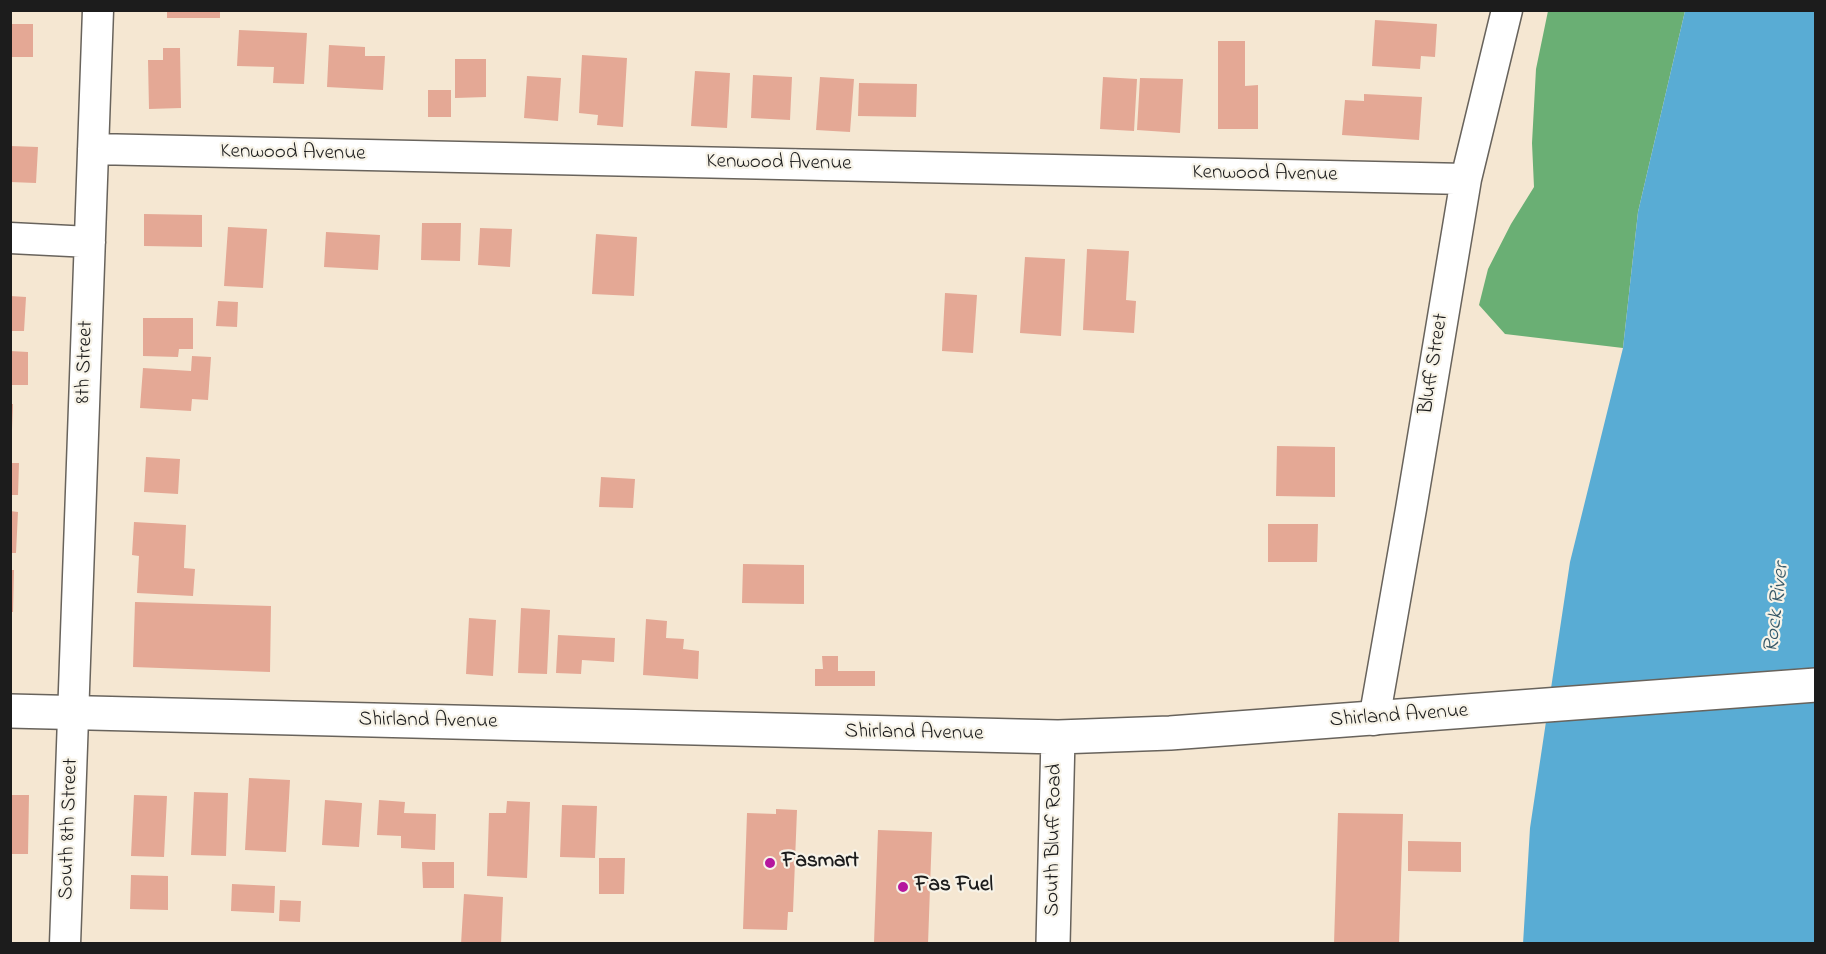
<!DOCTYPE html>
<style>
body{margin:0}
#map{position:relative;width:1826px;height:954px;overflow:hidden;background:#f5e7d2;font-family:"Indie Flower",sans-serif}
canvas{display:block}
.frame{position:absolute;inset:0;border:12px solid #1c1c1c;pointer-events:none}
</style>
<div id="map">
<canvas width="1826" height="954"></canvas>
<div class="frame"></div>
</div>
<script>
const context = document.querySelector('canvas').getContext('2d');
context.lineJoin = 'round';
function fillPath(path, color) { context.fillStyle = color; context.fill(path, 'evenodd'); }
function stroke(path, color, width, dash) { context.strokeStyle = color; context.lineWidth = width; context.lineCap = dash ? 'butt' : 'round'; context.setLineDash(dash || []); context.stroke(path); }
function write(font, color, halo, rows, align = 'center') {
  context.font = font + ' "Indie Flower",sans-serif'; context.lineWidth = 4.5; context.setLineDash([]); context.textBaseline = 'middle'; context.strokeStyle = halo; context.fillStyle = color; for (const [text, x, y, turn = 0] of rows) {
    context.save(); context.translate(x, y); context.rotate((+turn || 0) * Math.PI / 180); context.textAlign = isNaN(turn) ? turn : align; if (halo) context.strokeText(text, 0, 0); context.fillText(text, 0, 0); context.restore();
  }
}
fillPath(new Path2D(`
 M 1548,11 L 1685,11 L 1638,212 L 1623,348 L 1505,334 L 1479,305 L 1488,269 L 1511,224 L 1534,187 L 1532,143 L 1536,69 Z`), '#6aaf74');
fillPath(new Path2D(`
 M 1685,11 L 1815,11 L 1815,943 L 1523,944 L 1530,828 L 1570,562 L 1623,348 L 1638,212 Z`), '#59acd4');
fillPath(new Path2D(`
 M 167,10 L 220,10 L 220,18 L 167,18 Z
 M 1375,20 L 1437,24 L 1435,57 L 1421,56 L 1420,69 L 1372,66 Z
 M 10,24 L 33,24 L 33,57 L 10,57 Z
 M 239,30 L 307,33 L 304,84 L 273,83 L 274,67 L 237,66 Z
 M 1218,41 L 1245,41 L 1245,86 L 1258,85 L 1258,129 L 1218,129 Z
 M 329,45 L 365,47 L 365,56 L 385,56 L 383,90 L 327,87 Z
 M 163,48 L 180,48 L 181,108 L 149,109 L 148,60 L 163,60 Z
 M 582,55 L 627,58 L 623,127 L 597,125 L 598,115 L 579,113 Z
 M 455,59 L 486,59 L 486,97 L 455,98 Z
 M 695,71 L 730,73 L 727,128 L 691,126 Z
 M 753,75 L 792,77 L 790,120 L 751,118 Z
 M 527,76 L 561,78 L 558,121 L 524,118 Z
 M 820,77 L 854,79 L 850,132 L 816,130 Z
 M 1103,77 L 1137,79 L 1134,131 L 1100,129 Z
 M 1140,78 L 1183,79 L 1180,133 L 1137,130 Z
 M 859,83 L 917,84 L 916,117 L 858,116 Z
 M 428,90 L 451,90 L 451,117 L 428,117 Z
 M 1364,94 L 1422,97 L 1419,140 L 1342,135 L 1345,100 L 1364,101 Z
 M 10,146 L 38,147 L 36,183 L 10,182 Z
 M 144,214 L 202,215 L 202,247 L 144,246 Z
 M 422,223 L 461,223 L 460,261 L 421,260 Z
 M 228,227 L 267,229 L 263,288 L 224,286 Z
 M 480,228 L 512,229 L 510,267 L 478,265 Z
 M 326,232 L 380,235 L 378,270 L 324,267 Z
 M 596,234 L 637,237 L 634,296 L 592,294 Z
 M 1087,249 L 1129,251 L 1126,300 L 1136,301 L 1134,333 L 1083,330 Z
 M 1025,257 L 1065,259 L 1061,336 L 1020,333 Z
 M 945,293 L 977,295 L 973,353 L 942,351 Z
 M 10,296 L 26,297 L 24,331 L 10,331 Z
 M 218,301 L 238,302 L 237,327 L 216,326 Z
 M 143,318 L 193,318 L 193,349 L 179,349 L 178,357 L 143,356 Z
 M 10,351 L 28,352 L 28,385 L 10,385 Z
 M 192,356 L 211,357 L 208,400 L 192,399 L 191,411 L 140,408 L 143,368 L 191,371 Z
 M 10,404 L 13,404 L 12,430 L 10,429 Z
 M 1277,446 L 1335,447 L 1335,497 L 1276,496 Z
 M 146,457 L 180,459 L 178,494 L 144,492 Z
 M 10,463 L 19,463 L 18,495 L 10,495 Z
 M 601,477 L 635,479 L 633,508 L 599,507 Z
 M 10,511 L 18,512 L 16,553 L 10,553 Z
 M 134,522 L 186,525 L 184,568 L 195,569 L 193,596 L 137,593 L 139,556 L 132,555 Z
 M 1268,524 L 1318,524 L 1317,562 L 1268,562 Z
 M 743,564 L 804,565 L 804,604 L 742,603 Z
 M 10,570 L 14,570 L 13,612 L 10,612 Z
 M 135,602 L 271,606 L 270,672 L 133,667 Z
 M 521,608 L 550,610 L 547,674 L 518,673 Z
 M 469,618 L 496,620 L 493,676 L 466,674 Z
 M 646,619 L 667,621 L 666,638 L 684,639 L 683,649 L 699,651 L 698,679 L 643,675 Z
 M 558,635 L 615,638 L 614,662 L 582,660 L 581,674 L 556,673 Z
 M 822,656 L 838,656 L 838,671 L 875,671 L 875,686 L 815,686 L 815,669 L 823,669 Z
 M 249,778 L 290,780 L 286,852 L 245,850 Z
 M 194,792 L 228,793 L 226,856 L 191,855 Z
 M 10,795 L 29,795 L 28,854 L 10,854 Z
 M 134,795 L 167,796 L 164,857 L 131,856 Z
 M 325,800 L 362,803 L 359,847 L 322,845 Z
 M 379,800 L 405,802 L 404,813 L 436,814 L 435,850 L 401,848 L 401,836 L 377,835 Z
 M 507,801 L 530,802 L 527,878 L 487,876 L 489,813 L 506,813 Z
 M 562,805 L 597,806 L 595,858 L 560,857 Z
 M 776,809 L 797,810 L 793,912 L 788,912 L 787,930 L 743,929 L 747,813 L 776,814 Z
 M 1338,813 L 1403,814 L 1399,944 L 1334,944 Z
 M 878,830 L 932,832 L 928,944 L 874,943 Z
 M 1408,841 L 1461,842 L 1461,872 L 1408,871 Z
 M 599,858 L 625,858 L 624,894 L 599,894 Z
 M 422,862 L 454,862 L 454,888 L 423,888 Z
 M 131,875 L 168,876 L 168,910 L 130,909 Z
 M 232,884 L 275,886 L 274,913 L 231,911 Z
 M 464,894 L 503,897 L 501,944 L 461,944 Z
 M 280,900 L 301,901 L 300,922 L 279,921 Z`), '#e4a895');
const minor = new Path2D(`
 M 93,149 L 1466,179
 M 10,238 L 90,242
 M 1374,720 L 1411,509 L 1466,179 L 1507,10
 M 65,944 L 98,10`);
const tertiary = new Path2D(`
 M 10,711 L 1058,737 L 1170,733 L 1816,685
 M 1053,944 L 1058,737`);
stroke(minor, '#68635c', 33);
stroke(tertiary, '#68635c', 36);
stroke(minor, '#fff', 30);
stroke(tertiary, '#fff', 33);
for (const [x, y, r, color] of [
 [770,863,6,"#b5179e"],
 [903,887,6,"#b5179e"]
]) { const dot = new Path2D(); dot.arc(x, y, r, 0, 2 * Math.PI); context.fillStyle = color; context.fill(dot); stroke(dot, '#f7f3e8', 2); }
write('21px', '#1c1c1c', '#f7f3e8', [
 ["Kenwood Avenue",293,154,1],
 ["Kenwood Avenue",779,164,1],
 ["Kenwood Avenue",1265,175,1],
 ["8th Street",86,362,-88],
 ["Bluff Street",1435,364,-81],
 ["Shirland Avenue",1399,717,-4],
 ["Shirland Avenue",428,722,1],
 ["Shirland Avenue",914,734,1],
 ["South 8th Street",70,829,-88],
 ["South Bluff Road",1055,840,-89]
]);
write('bold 21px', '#1c1c1c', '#f7f3e8', [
 ["Fasmart",782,863],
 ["Fas Fuel",915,887]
], 'left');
write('italic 22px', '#345666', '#f7f3e8', [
 ["Rock River",1778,608,-83]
]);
</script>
